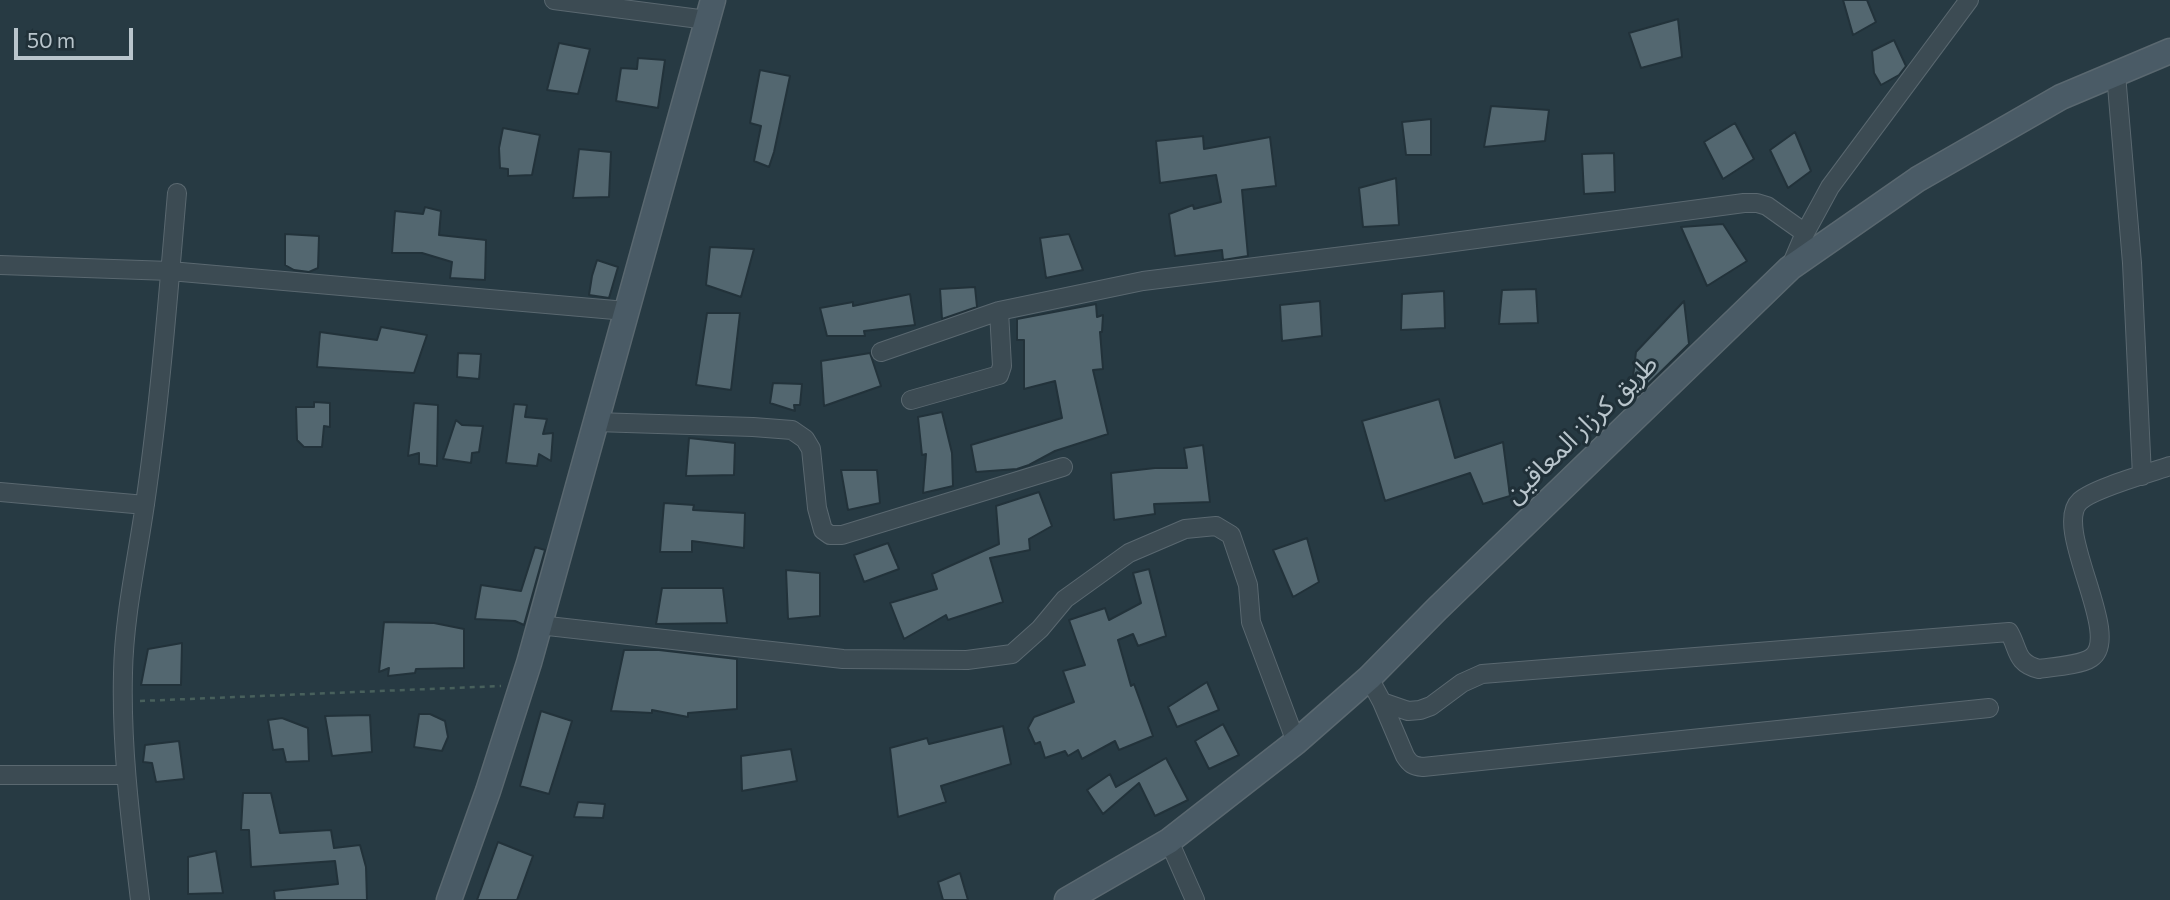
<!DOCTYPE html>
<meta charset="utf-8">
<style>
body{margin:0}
#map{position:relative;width:2170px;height:900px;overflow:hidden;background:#273a43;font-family:Commissioner,sans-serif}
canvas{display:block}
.scale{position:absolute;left:14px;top:28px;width:119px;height:32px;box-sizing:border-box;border:4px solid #b9c5cc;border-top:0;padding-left:9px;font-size:21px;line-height:24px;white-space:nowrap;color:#b9c5cc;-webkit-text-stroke:5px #203038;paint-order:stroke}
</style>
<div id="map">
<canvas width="2170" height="900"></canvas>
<div class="scale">50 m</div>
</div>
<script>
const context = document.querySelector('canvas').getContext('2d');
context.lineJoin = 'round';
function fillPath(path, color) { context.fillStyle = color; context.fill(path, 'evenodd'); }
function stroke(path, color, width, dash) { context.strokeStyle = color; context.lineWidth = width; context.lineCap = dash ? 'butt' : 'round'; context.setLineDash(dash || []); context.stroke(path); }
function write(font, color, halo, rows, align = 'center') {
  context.font = font + ' Commissioner,"Noto Sans Arabic",sans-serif'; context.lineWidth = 6; context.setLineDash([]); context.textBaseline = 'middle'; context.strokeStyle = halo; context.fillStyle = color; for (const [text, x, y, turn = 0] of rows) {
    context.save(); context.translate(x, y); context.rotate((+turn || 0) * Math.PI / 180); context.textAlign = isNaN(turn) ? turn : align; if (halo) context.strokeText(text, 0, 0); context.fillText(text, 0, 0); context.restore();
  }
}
const building = new Path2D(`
 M 1843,0 L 1867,0 L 1876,22 L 1853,35 Z
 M 1678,19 L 1682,57 L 1641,68 L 1629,33 Z
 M 1894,40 L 1906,66 L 1899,75 L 1881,85 L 1874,73 L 1872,51 Z
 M 559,43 L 590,49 L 578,94 L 547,90 Z
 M 638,58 L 665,60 L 658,108 L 616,101 L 621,68 L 637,69 Z
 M 760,70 L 790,76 L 774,152 L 769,167 L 754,161 L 761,126 L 750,123 Z
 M 1491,106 L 1549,110 L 1545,141 L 1484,147 Z
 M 1431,119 L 1431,155 L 1406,155 L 1402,122 Z
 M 1735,123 L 1754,159 L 1723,179 L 1704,142 Z
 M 503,128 L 540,135 L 532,175 L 508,176 L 508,169 L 500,168 L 499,148 Z
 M 1795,132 L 1811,171 L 1788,188 L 1770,150 Z
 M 1203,136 L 1204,149 L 1270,137 L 1276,186 L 1242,190 L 1248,256 L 1223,260 L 1222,250 L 1175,256 L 1169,214 L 1193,205 L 1194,209 L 1221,202 L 1216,175 L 1160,183 L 1156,141 Z
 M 579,149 L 611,152 L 609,197 L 573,198 Z
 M 1614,153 L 1615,192 L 1584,194 L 1582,154 Z
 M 1396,178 L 1399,225 L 1363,227 L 1359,188 Z
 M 425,207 L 441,211 L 439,235 L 486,240 L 485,280 L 450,278 L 452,262 L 422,253 L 392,253 L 395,211 L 423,214 Z
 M 1723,224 L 1747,261 L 1707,286 L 1681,227 Z
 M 285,234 L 319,236 L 318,268 L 309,272 L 294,270 L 285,265 Z
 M 1069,234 L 1083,270 L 1046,278 L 1040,238 Z
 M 710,247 L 754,249 L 741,297 L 706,285 Z
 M 597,260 L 618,267 L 609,298 L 589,295 L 592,276 Z
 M 975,287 L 977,307 L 942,319 L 940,289 Z
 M 1536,289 L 1538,323 L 1499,324 L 1502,290 Z
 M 1444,291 L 1445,328 L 1401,330 L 1402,294 Z
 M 910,294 L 915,325 L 864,331 L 865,336 L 827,336 L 820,308 L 853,302 L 853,306 Z
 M 1320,301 L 1322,336 L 1282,341 L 1280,305 Z
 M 1684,301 L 1689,344 L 1630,402 L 1636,352 Z
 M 1096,304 L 1097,317 L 1103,315 L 1102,332 L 1100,332 L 1103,369 L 1093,370 L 1108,434 L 1055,451 L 1029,465 L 1017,469 L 976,472 L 971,445 L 1062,418 L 1055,381 L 1024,389 L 1024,340 L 1017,340 L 1017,319 Z
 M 707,313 L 740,313 L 731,390 L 696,385 Z
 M 381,327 L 427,335 L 414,373 L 317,367 L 320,332 L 377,340 Z
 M 458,353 L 481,354 L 479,379 L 457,377 Z
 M 870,353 L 881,386 L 824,406 L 821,361 Z
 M 773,383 L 802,384 L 800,405 L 794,405 L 795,411 L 770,403 Z
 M 1439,399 L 1455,458 L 1503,442 L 1510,496 L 1483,504 L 1470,473 L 1385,501 L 1362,421 Z
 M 314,402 L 330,403 L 330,427 L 324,426 L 322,447 L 304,447 L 297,440 L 296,407 L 314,407 Z
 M 414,403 L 438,405 L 437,466 L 419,464 L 419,453 L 408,456 Z
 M 514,404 L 527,405 L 525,417 L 547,419 L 543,434 L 553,433 L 551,461 L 539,454 L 537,466 L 506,463 Z
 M 942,412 L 952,453 L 953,486 L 923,493 L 926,454 L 922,455 L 918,417 Z
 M 456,420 L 462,425 L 483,426 L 479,452 L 472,453 L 471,463 L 443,459 Z
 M 689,438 L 735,443 L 734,475 L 686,476 Z
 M 1203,445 L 1210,502 L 1154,504 L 1155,514 L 1114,520 L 1111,473 L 1155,468 L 1187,468 L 1184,448 Z
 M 841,470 L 877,470 L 880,503 L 848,510 Z
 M 1039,492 L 1052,526 L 1029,539 L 1030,550 L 990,558 L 1003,602 L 948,620 L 946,615 L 904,639 L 890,603 L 937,589 L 932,574 L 999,544 L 996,506 Z
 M 664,503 L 694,505 L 693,510 L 745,513 L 744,548 L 692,541 L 692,552 L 660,552 Z
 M 1307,538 L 1319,582 L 1293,597 L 1273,550 Z
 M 888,543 L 899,569 L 864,582 L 854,555 Z
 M 535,547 L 545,550 L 524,625 L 515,621 L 475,619 L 481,585 L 521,591 Z
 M 1149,569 L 1166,636 L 1138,646 L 1133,634 L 1118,640 L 1131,686 L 1134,684 L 1153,736 L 1119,750 L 1115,741 L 1082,759 L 1078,750 L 1068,756 L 1065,751 L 1045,758 L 1040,742 L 1035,744 L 1028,728 L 1034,717 L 1074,702 L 1063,671 L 1085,665 L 1069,620 L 1105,608 L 1109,620 L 1141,603 L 1133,573 Z
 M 786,570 L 820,573 L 820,616 L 788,619 Z
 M 662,588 L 723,588 L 727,623 L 656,624 Z
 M 384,622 L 434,623 L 464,629 L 464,668 L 416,669 L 415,673 L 388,676 L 389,668 L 379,672 Z
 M 182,643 L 181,685 L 141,685 L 148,649 Z
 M 624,650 L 659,650 L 737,659 L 737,709 L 688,713 L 688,717 L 652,710 L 652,713 L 611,711 Z
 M 1207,682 L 1219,710 L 1177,727 L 1168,707 Z
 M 541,711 L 572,721 L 549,794 L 520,786 Z
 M 419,714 L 430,714 L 445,721 L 448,737 L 442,751 L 414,747 Z
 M 370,715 L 372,752 L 332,756 L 325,716 Z
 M 282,718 L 308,728 L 309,761 L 286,762 L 283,749 L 273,750 L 268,720 Z
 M 1223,724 L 1239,755 L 1209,769 L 1195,741 Z
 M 1003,726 L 1011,764 L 941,786 L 946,802 L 898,817 L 890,748 L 927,738 L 929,744 Z
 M 179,741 L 184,779 L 156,782 L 152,763 L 143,762 L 145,745 Z
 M 791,749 L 797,781 L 742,791 L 741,756 Z
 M 1166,758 L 1188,800 L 1155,816 L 1139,783 L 1103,814 L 1087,790 L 1110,774 L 1116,787 Z
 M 243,793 L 271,793 L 280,833 L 331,830 L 334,848 L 360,845 L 366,867 L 367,900 L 275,900 L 274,891 L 338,884 L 335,861 L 251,867 L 249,830 L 241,830 Z
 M 578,802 L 605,804 L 603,818 L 574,817 Z
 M 498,842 L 533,856 L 517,900 L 477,900 Z
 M 216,851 L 223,893 L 188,894 L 188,857 Z
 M 960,873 L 968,900 L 943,900 L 938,882 Z`);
fillPath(building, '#536770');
stroke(building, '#22323a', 2);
const street = new Path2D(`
 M 554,0 L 707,20
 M 2116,74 L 2132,263 L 2142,476
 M 0,265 L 170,271 L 626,311
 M 1790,268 L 1805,233 L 1830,187 L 1969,0
 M 881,352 L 999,311 L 1143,281 L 1424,246 L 1744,203 L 1757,203 L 1767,206 L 1805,233
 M 911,400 L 999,375 L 1002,366 L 999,311
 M 595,422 L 753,427 L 792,430 L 805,439 L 811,449 L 817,508 L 823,530 L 830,535 L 842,535 L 1063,467
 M 0,492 L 145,505
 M 539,625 L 843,659 L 967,660 L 1012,654 L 1040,629 L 1065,599 L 1129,553 L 1185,529 L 1216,526 L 1231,535 L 1248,585 L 1251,622 L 1296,742
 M 1369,678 L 1382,702 L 1408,711 L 1420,710 L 1431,706 L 1462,683 L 1482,674 L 2009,632 C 2019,649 2015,663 2039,669 C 2052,667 2081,665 2091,658 C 2124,637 2051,527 2080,501 C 2094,488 2150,473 2170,466
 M 1382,702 L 1405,756 C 1410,764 1413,766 1423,767 L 1989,708
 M 0,775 L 125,775
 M 1169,841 L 1195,900
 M 140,900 C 131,824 121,749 123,673 C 124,616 137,560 145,504 C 160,401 168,297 177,193`);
const secondary = new Path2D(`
 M 449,900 L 488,791 L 529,663 L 713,0
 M 1067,900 L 1169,841 L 1296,742 L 1369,678 L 1437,609 L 1790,268 L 1918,179 L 2061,97 L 2170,51`);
stroke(street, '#5a6870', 20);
stroke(secondary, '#5a6870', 27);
stroke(new Path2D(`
 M 140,701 L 501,686`), '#48605c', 2.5, [5, 5]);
stroke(street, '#3c4b53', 18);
stroke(secondary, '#4a5b66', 24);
write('26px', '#b9c5cc', '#203038', [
 ["طريق كرزاز المعاقين",1581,429,-44]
]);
</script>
